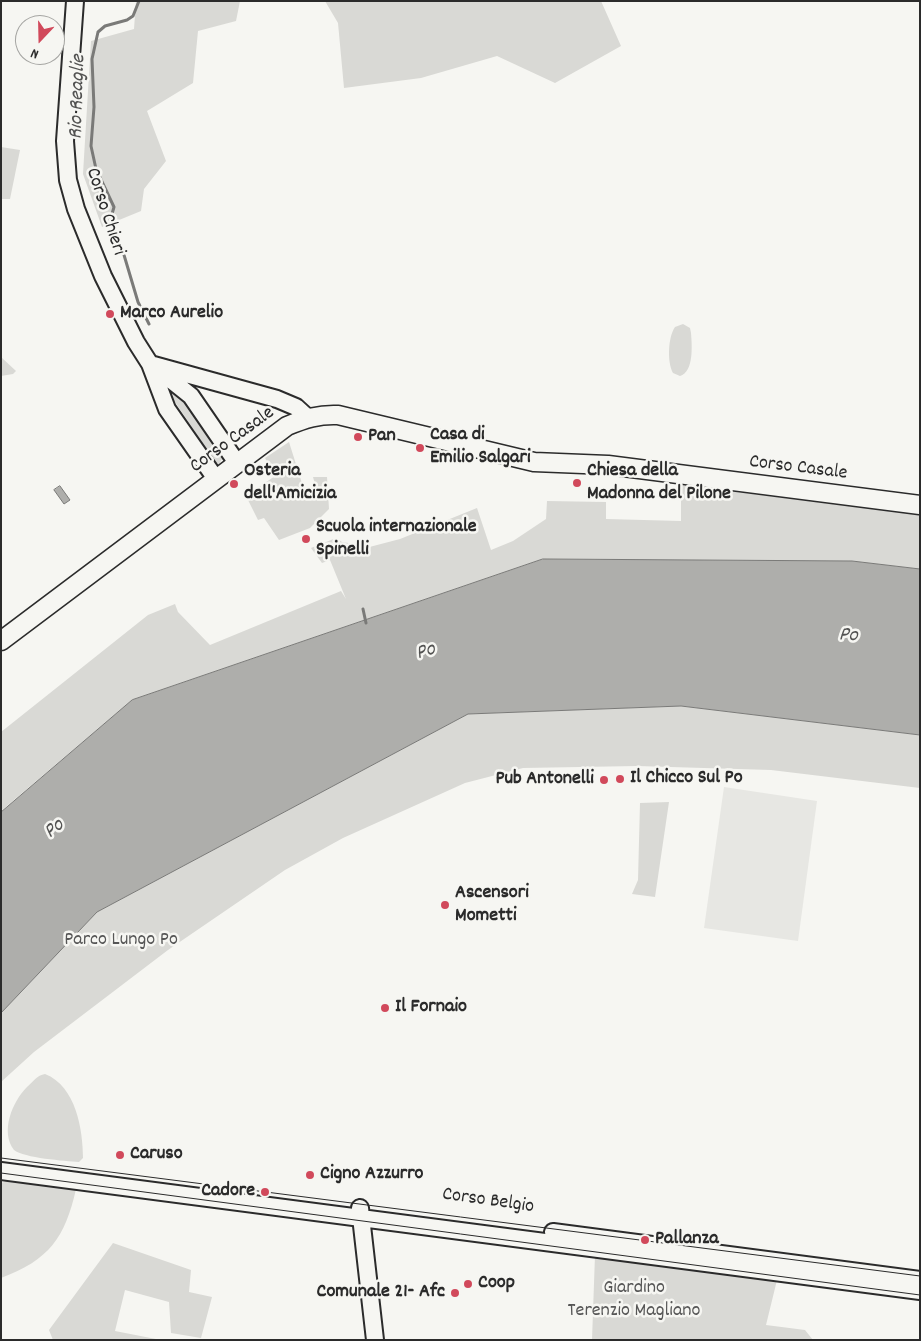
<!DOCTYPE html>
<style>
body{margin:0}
#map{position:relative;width:921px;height:1341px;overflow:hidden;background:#f6f6f2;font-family:Dekko,sans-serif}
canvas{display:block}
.frame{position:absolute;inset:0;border:2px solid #2b2b2b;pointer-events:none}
.north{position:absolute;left:15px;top:15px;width:50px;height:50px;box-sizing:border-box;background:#f6f6f2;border:1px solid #a5a5a2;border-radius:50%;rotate:201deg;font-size:14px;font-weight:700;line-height:20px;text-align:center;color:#2b2b2b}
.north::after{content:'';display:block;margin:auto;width:18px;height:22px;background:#d1495b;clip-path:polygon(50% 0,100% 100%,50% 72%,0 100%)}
</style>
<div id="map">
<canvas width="921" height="1341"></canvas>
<div class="frame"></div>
<div class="north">N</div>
</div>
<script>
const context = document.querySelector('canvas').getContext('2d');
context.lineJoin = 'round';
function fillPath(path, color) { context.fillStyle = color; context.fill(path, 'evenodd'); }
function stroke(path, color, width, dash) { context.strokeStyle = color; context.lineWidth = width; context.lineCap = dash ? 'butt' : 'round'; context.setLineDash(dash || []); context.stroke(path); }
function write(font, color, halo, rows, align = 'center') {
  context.font = font + ' Dekko,sans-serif'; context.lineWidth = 5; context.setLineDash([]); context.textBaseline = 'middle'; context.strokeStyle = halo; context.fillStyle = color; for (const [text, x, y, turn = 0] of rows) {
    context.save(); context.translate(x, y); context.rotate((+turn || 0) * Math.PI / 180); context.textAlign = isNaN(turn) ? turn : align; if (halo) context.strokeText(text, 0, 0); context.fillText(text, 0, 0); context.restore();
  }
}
fillPath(new Path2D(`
 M 724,787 L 817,801 L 798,941 L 704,928 Z`), '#e7e7e3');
fillPath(new Path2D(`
 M 136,1 L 240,1 L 236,21 L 198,31 L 193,83 L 147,111 L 166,161 L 144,189 L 141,211 L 102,227 L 83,174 L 91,41 L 134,29 Z
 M 325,1 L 601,1 L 621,46 L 555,83 L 497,56 L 421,78 L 344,88 L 338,23 Z
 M 1,147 L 20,150 L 10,199 L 1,199 Z
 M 683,324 L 690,328 L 691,333 C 692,345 694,372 680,376 L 673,373 C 667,362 668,337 675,327 Z
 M 1,357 L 16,371 L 13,374 L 1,376 Z
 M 174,391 L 177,392 L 222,459 L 219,464 L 216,463 L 171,396 Z
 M 289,442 L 306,496 L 317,491 L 313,477 L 327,477 L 329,509 L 310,528 L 279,540 L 264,518 L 258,520 L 246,496 L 275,476 L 265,458 Z
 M 681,485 L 920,515 L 920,569 L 852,561 L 543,559 L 132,700 L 1,811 L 1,732 L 148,615 L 175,604 L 178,612 L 210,645 L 341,591 L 346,599 L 330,560 L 322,563 L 311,548 L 336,538 L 342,542 L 355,544 L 358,550 L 400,539 L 477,508 L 491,550 L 513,541 L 546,519 L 547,501 L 606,502 L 606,519 L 681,521 Z
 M 681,706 L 920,735 L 920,788 L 771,770 L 637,766 L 523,768 L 465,783 L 343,838 L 285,870 L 168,950 L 34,1052 L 1,1082 L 1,1013 L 97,912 L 468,714 Z
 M 669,802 L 655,897 L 632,894 L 638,880 L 640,803 Z
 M 45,1074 C 76,1086 83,1130 83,1158 L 79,1162 C 65,1161 24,1158 14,1150 C 0,1132 12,1102 27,1087 C 33,1082 37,1075 45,1074 Z
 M 16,1178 L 76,1189 C 65,1238 49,1260 1,1278 L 1,1183 Z
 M 113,1243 L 191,1270 L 189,1292 L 212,1297 L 201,1338 L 171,1333 L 169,1302 L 125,1290 L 115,1331 L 161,1340 L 53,1340 L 49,1330 Z
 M 595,1255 L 777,1280 L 766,1325 L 805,1330 L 813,1340 L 592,1340 Z`), '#d9d9d5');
const water = new Path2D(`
 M 60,486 L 70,500 L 64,504 L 54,490 Z
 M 543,559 L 852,561 L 920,569 L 920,735 L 681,706 L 468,714 L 97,912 L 1,1013 L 1,812 L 132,700 Z`);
fillPath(water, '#aeaeab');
stroke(water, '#7a7a78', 1);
stroke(new Path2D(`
 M 139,1 L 133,16 L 127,20 L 105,26 L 98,32 L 92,59 L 94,107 L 91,146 L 96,169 L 114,207 L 110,221 L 112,235 L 124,255 L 138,302 L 149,324
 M 363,609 L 366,623`), '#7a7a78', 3);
const secondary = new Path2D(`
 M 75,1 L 65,141 L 68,180 L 76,209 L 103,276 L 136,342 L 150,364 L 167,409 L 216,479
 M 150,364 L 277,399 L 296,407 L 308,418
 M 161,372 L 191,396 L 237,463
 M 1,1171 L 920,1291
 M 360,1208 L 375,1340
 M 553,1232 L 920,1280`);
const primary = new Path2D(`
 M 1,641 L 287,426 C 304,419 319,414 338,415 L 534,462 L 608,465 L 920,505`);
stroke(secondary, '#2b2b2b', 20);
stroke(primary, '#2b2b2b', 21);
stroke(secondary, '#f6f6f2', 16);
stroke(primary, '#f6f6f2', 18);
stroke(new Path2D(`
 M 1,1158 L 920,1276
 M 1,1173 L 920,1295`), '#2b2b2b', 1);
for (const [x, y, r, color] of [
 [110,314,5,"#d1495b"],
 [358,437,5,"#d1495b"],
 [420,448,5,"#d1495b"],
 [577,483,5,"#d1495b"],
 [234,484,5,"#d1495b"],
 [306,539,5,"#d1495b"],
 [620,779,5,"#d1495b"],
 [604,780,5,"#d1495b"],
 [445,905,5,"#d1495b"],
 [385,1008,5,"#d1495b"],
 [120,1155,5,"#d1495b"],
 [310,1175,5,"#d1495b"],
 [265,1192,5,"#d1495b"],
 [645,1240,5,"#d1495b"],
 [468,1284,5,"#d1495b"],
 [455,1293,5,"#d1495b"]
]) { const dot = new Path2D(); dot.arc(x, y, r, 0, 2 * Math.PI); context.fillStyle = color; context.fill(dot); stroke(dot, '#f6f6f2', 2); }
write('20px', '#2b2b2b', '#f6f6f2', [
 ["Corso Chieri",104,212,72],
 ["Corso Casale",233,441,-36],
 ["Corso Casale",798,469,7],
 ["Corso Belgio",488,1202,8]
]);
write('bold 20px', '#2b2b2b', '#f6f6f2', [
 ["Marco Aurelio",120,314],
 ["Casa di",430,436],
 ["Emilio Salgari",430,459],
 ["Pan",368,437],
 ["Osteria",244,472],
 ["dell'Amicizia",244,495],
 ["Chiesa della",587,472],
 ["Madonna del Pilone",587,495],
 ["Scuola internazionale",316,528],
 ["Spinelli",316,551],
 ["Il Chicco Sul Po",630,779],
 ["Pub Antonelli",594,780,"right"],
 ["Ascensori",455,894],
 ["Mometti",455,917],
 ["Il Fornaio",395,1008],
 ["Caruso",130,1155],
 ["Cigno Azzurro",320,1175],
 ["Cadore",255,1192,"right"],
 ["Pallanza",655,1240],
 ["Coop",478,1284],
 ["Comunale 21- Afc",445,1293,"right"]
], 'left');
write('20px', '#565656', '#f6f6f2', [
 ["Parco Lungo Po",121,941],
 ["Giardino",634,1289],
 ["Terenzio Magliano",634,1312]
]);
write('italic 21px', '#525251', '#f6f6f2', [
 ["Rio Reaglie",79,97,-88],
 ["Po",848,637,4],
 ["Po",426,653,-17],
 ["Po",55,830,-39]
]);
</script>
